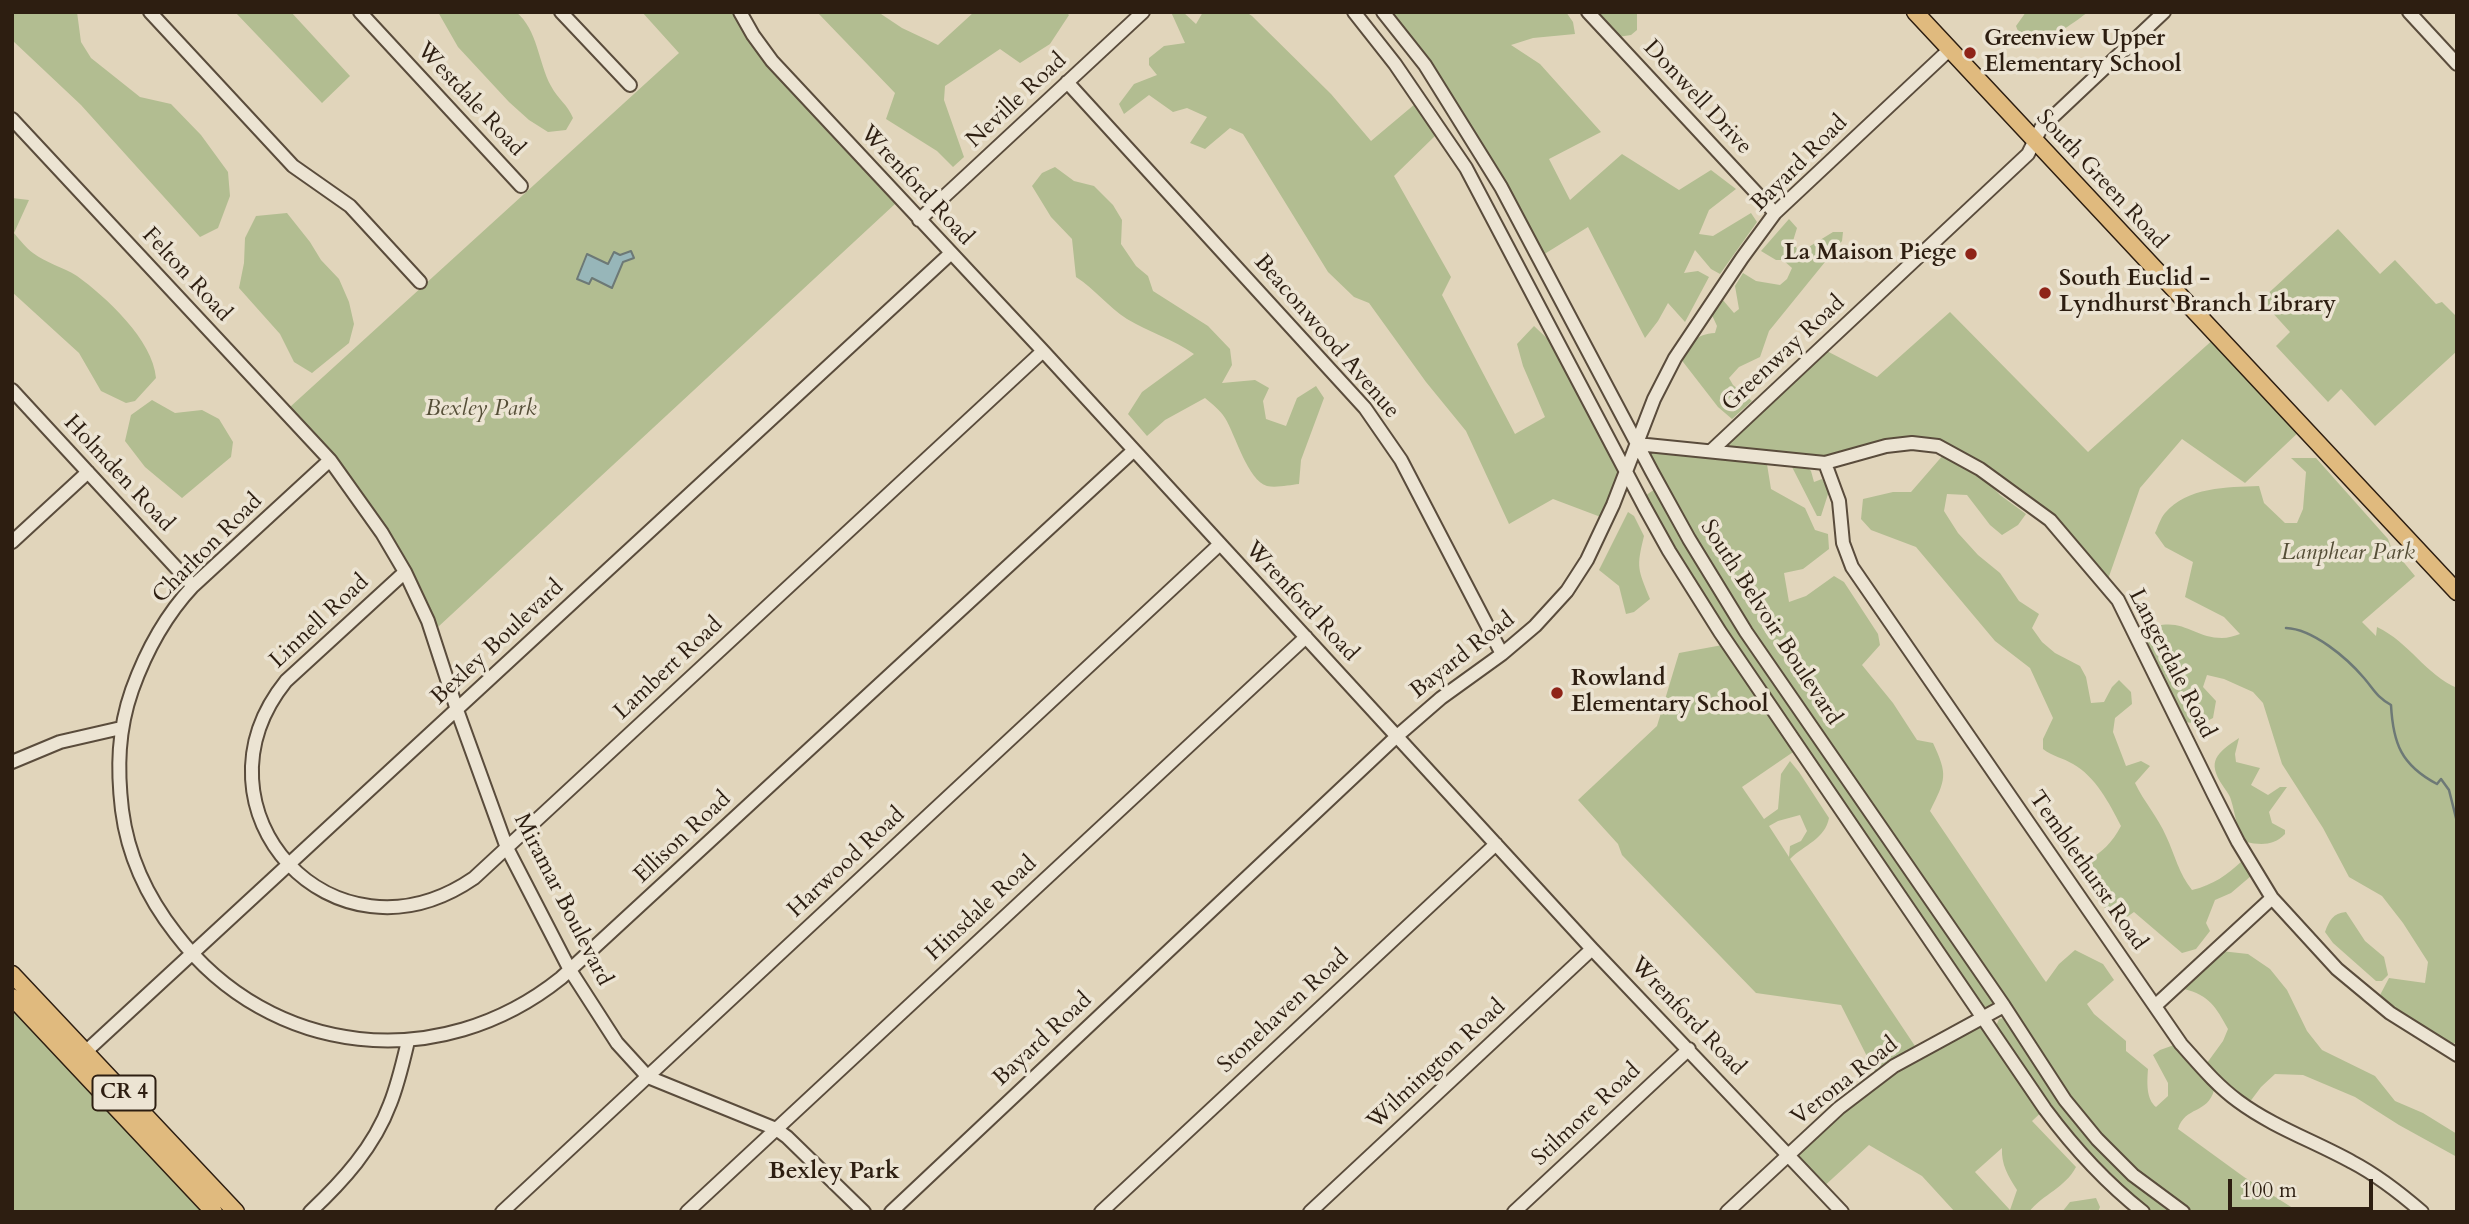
<!DOCTYPE html>
<style>
body{margin:0}
#map{position:relative;width:2469px;height:1224px;overflow:hidden;background:#e1d5bb;font-family:Cardo,serif}
canvas{display:block}
.frame{position:absolute;inset:0;border:14px solid #2d1e11;pointer-events:none}
.scale{position:absolute;left:2228px;top:1179px;width:145px;height:32px;box-sizing:border-box;border:4px solid #2d1e11;border-top:0;padding-left:9px;font-size:21px;line-height:24px;white-space:nowrap;color:#2d1e11;-webkit-text-stroke:5px #ece4d3;paint-order:stroke}
</style>
<div id="map">
<canvas width="2469" height="1224"></canvas>
<div class="frame"></div>
<div class="scale">100 m</div>
</div>
<script>
const context = document.querySelector('canvas').getContext('2d');
context.lineJoin = 'round';
function fillPath(path, color) { context.fillStyle = color; context.fill(path, 'evenodd'); }
function stroke(path, color, width, dash) { context.strokeStyle = color; context.lineWidth = width; context.lineCap = dash ? 'butt' : 'round'; context.setLineDash(dash || []); context.stroke(path); }
function write(font, color, halo, rows, align = 'center') {
  context.font = font + ' Cardo,serif'; context.lineWidth = 7; context.setLineDash([]); context.textBaseline = 'middle'; context.strokeStyle = halo; context.fillStyle = color; for (const [text, x, y, turn = 0] of rows) {
    context.save(); context.translate(x, y); context.rotate((+turn || 0) * Math.PI / 180); context.textAlign = isNaN(turn) ? turn : align; if (halo) context.strokeText(text, 0, 0); context.fillText(text, 0, 0); context.restore();
  }
}
fillPath(new Path2D(`
 M 12,12 L 77,12 L 81,42 L 91,58 L 140,97 L 171,104 L 201,135 L 228,172 L 230,196 L 218,228 L 200,237 L 81,105 L 12,40 Z
 M 235,12 L 291,12 L 350,76 L 322,103 Z
 M 438,12 L 516,12 C 538,30 538,62 551,86 C 557,98 568,105 573,118 L 566,130 L 548,132 L 529,120 L 509,102 L 458,47 Z
 M 642,12 L 732,12 L 767,66 L 895,204 L 438,627 C 406,543 351,472 290,407 L 679,53 Z
 M 817,12 L 878,12 L 902,28 L 938,45 L 974,12 L 1066,12 L 1069,15 L 1050,44 L 1020,63 L 1000,49 L 945,86 L 944,100 L 964,157 L 953,167 L 937,151 L 886,119 L 895,93 Z
 M 1171,12 L 1183,12 L 1196,24 L 1203,12 L 1246,12 L 1252,16 L 1331,94 L 1371,141 L 1415,104 L 1436,135 L 1394,176 L 1451,277 L 1442,295 L 1515,434 L 1545,417 L 1523,366 L 1517,344 L 1534,326 L 1551,342 L 1626,470 L 1606,519 L 1553,499 L 1509,524 L 1466,431 L 1426,382 L 1369,303 L 1354,297 L 1328,272 L 1243,134 L 1230,128 L 1205,149 L 1190,143 L 1207,117 L 1187,108 L 1173,112 L 1149,95 L 1124,114 L 1119,104 L 1134,84 L 1157,75 L 1149,65 L 1149,58 L 1164,46 L 1185,43 Z
 M 1383,12 L 1566,12 L 1573,22 L 1575,34 L 1533,38 L 1511,45 L 1540,64 L 1601,132 L 1549,159 L 1570,200 L 1622,154 L 1679,190 L 1711,170 L 1736,189 L 1709,210 L 1699,234 L 1713,236 L 1751,213 L 1757,222 L 1720,274 L 1711,269 L 1695,250 L 1684,273 L 1698,271 L 1709,277 L 1685,322 L 1668,303 L 1658,321 L 1645,338 L 1588,227 L 1538,258 L 1501,187 Z
 M 1595,12 L 1637,12 L 1637,30 L 1631,35 L 1618,37 Z
 M 2026,12 L 2088,12 C 2072,24 2027,60 2016,26 Z
 M 1055,167 L 1074,181 L 1094,186 L 1113,205 L 1122,220 L 1121,244 L 1136,266 L 1148,276 L 1153,291 L 1208,326 L 1230,349 L 1232,365 L 1222,383 L 1255,380 L 1269,388 L 1263,401 L 1266,419 L 1286,426 L 1297,398 L 1316,386 L 1324,398 L 1301,460 L 1299,484 C 1290,485 1276,488 1267,486 C 1248,481 1235,434 1225,418 C 1220,410 1212,404 1205,398 L 1165,420 L 1147,436 L 1128,414 L 1142,392 L 1194,354 C 1173,339 1148,332 1127,319 C 1108,307 1095,289 1076,277 L 1072,239 L 1051,217 L 1032,186 L 1042,173 Z
 M 12,198 L 29,200 L 14,233 C 20,240 26,248 33,253 C 46,263 63,267 77,276 C 106,297 153,340 156,378 L 135,401 L 126,403 L 101,391 L 79,353 L 12,292 Z
 M 287,213 L 310,242 L 321,260 L 339,279 L 349,302 L 354,324 L 349,343 L 312,373 L 294,362 L 280,334 L 239,288 L 244,263 L 245,238 L 256,216 Z
 M 1789,219 L 1797,228 L 1793,241 L 1799,253 L 1833,232 L 1843,232 L 1842,241 L 1769,331 L 1760,357 L 1739,367 L 1729,378 L 1733,385 L 1752,401 L 1732,419 L 1718,407 L 1680,358 C 1690,343 1696,334 1715,333 L 1717,326 L 1711,313 L 1722,299 L 1734,313 L 1739,309 L 1735,286 L 1743,273 L 1756,281 L 1780,285 L 1787,279 L 1792,268 L 1783,260 L 1776,260 L 1761,251 Z
 M 2338,229 L 2380,274 L 2395,260 L 2436,304 L 2442,302 L 2457,317 L 2457,351 L 2375,426 L 2341,389 L 2328,402 L 2276,346 L 2290,332 L 2261,300 Z
 M 1950,312 L 2088,452 L 2216,337 L 2303,428 L 2245,483 L 2182,439 L 2140,488 L 2106,585 L 2050,520 L 1938,446 L 1912,443 L 1825,463 L 1766,458 L 1771,489 L 1805,508 L 1815,530 L 1828,534 L 1829,549 L 1803,569 L 1784,573 L 1789,602 L 1806,596 L 1834,576 L 1844,582 L 1878,634 L 1880,645 L 1862,665 L 1893,703 L 1917,740 L 1933,743 C 1948,775 1946,779 1930,811 L 2043,978 L 2046,982 L 2059,964 L 2075,950 L 2103,964 L 2114,980 L 2087,1004 L 2094,1014 L 2126,1041 L 2126,1051 L 2148,1069 C 2147,1082 2146,1099 2156,1107 L 2168,1096 L 2168,1083 L 2153,1055 L 2160,1050 L 2174,1045 L 2214,1090 C 2208,1114 2185,1106 2178,1129 L 2244,1177 L 2299,1212 L 2183,1212 L 2097,1139 L 1773,671 L 1637,445 L 1711,451 L 1821,348 L 1877,377 Z
 M 152,400 L 175,413 L 202,410 L 219,419 L 233,442 L 231,457 L 182,498 L 145,467 L 125,441 L 131,415 Z
 M 1944,454 L 1983,477 L 2000,495 L 2026,514 L 2018,525 L 2002,535 L 1990,525 L 1967,495 L 1947,494 L 1944,511 L 1958,533 L 1978,555 L 2000,573 L 2019,601 L 2039,614 L 2032,628 L 2042,642 L 2055,653 L 2080,666 L 2086,677 L 2091,703 L 2104,702 L 2112,687 L 2119,680 L 2131,692 L 2132,704 L 2115,718 L 2113,732 L 2126,766 L 2141,761 L 2150,766 L 2135,783 C 2144,802 2158,817 2166,836 C 2175,855 2179,874 2192,890 C 2213,885 2227,875 2242,861 L 2251,876 L 2231,893 L 2215,900 L 2206,923 L 2210,931 L 2196,949 L 2182,953 L 2134,912 L 2117,924 L 2093,892 L 2086,862 C 2102,852 2112,843 2121,826 C 2110,804 2095,776 2073,764 C 2063,758 2052,756 2043,749 L 2043,739 L 2053,718 L 2030,668 L 1995,641 L 1916,547 L 1871,530 L 1861,519 L 1863,499 L 1893,492 L 1911,492 Z
 M 2291,458 L 2316,458 L 2388,539 L 2391,547 L 2415,576 L 2362,622 L 2376,636 L 2377,627 C 2409,642 2426,675 2457,688 L 2457,1043 L 2445,1044 L 2379,997 L 2389,978 L 2425,983 L 2428,962 L 2403,923 L 2382,896 L 2349,877 L 2323,828 L 2282,764 L 2263,703 L 2253,692 L 2224,679 L 2207,675 L 2203,687 L 2216,701 L 2213,718 L 2201,724 L 2184,722 L 2144,641 L 2144,631 C 2180,613 2192,638 2222,638 C 2228,638 2234,636 2240,634 L 2224,617 L 2185,597 L 2193,562 L 2165,547 L 2155,533 C 2158,527 2160,519 2165,513 C 2187,487 2227,487 2259,486 L 2264,503 L 2285,523 L 2297,523 L 2303,509 L 2306,472 Z
 M 1792,467 L 1807,467 L 1811,471 L 1814,482 L 1822,479 L 1829,491 L 1821,516 L 1817,516 Z
 M 1655,489 L 1993,999 L 1991,1008 L 1984,1008 L 1980,1003 L 1919,911 L 1722,627 L 1645,499 L 1645,496 Z
 M 1628,512 L 1634,516 L 1644,536 C 1636,568 1638,569 1650,599 L 1634,612 L 1626,614 L 1619,586 L 1599,570 Z
 M 1728,644 L 1799,748 L 1742,787 L 1764,819 L 1778,809 L 1781,774 L 1790,761 L 1799,772 L 1829,818 C 1825,839 1804,845 1790,859 L 1919,1052 L 1981,1017 L 2045,1109 L 2032,1121 L 2076,1167 C 2065,1188 2043,1194 2029,1212 L 1955,1212 L 1922,1176 L 1869,1145 L 1821,1189 L 1788,1155 L 1878,1078 L 1841,1005 L 1756,993 L 1622,855 L 1618,844 L 1578,800 L 1657,726 L 1679,653 ZM 1800,815 L 1807,831 L 1801,841 L 1790,846 L 1789,857 L 1769,826 L 1778,821 ZM 2002,1148 C 2001,1164 2008,1176 2017,1190 L 2010,1210 L 1975,1172 Z
 M 2239,738 L 2235,754 L 2236,762 L 2260,768 L 2251,785 L 2268,795 L 2280,787 L 2287,787 L 2269,812 L 2272,823 L 2285,830 L 2285,834 C 2274,846 2260,845 2246,842 C 2236,829 2236,816 2231,800 C 2230,795 2226,791 2223,786 C 2206,761 2217,753 2239,738 Z
 M 2346,912 L 2365,941 L 2384,957 L 2388,975 L 2382,981 L 2376,981 L 2333,943 L 2325,932 C 2329,921 2333,913 2346,912 Z
 M 2221,951 L 2248,954 L 2270,969 L 2287,990 L 2307,1031 L 2322,1050 L 2375,1076 L 2395,1101 L 2423,1113 L 2457,1134 L 2457,1157 L 2399,1125 L 2355,1097 L 2303,1075 L 2275,1074 L 2261,1087 L 2249,1103 L 2207,1063 L 2223,1041 L 2228,1029 C 2216,1007 2209,995 2184,989 Z
 M 12,997 L 214,1212 L 12,1212 Z
 M 2004,1018 L 2132,1181 L 2172,1212 L 2150,1212 C 2083,1165 2041,1092 1996,1026 L 1999,1019 Z
 M 2096,1198 L 2100,1207 L 2098,1212 L 2062,1212 L 2070,1202 Z`), '#b2bd91');
const water = new Path2D(`
 M 631,251 L 634,258 L 623,262 L 612,288 L 592,278 L 589,284 L 577,279 L 587,254 L 608,264 L 614,252 L 620,255 Z`);
fillPath(water, '#97b6b9');
stroke(water, '#6d7976', 2);
stroke(new Path2D(`
 M 2286,628 C 2313,629 2347,658 2364,678 C 2375,691 2376,696 2391,705 C 2393,743 2401,765 2437,784 L 2441,779 L 2449,790 L 2457,822`), '#6d7976', 2.5);
const minor = new Path2D(`
 M 150,12 L 293,166 L 350,206 L 420,282
 M 360,12 L 521,186
 M 561,12 L 630,85
 M 740,12 L 753,35 L 772,61 L 1043,351 L 1592,949 L 1842,1212
 M 1354,12 L 1395,64 L 1466,168 L 1644,506 L 1669,551 L 1720,632 L 2045,1109 C 2074,1148 2105,1182 2143,1212
 M 1383,12 L 1425,65 L 1501,187 L 1652,472 L 1689,539 L 1746,632 L 2004,1006 L 2065,1100 L 2097,1139 L 2133,1175 L 2183,1212
 M 1588,12 L 1775,213
 M 2409,12 L 2457,64
 M 1067,82 L 1365,408 L 1401,460 L 1502,654
 M 12,119 L 330,460 L 382,533 L 405,572 L 428,621 L 457,710 L 507,848 L 570,970 L 617,1043 L 648,1077 L 776,1129 L 787,1137 L 864,1212
 M 919,220 L 1143,12
 M 12,390 L 193,586
 M 1637,444 L 1825,463 L 1886,446 L 1912,443 L 1938,446 L 1980,469 L 2050,520 L 2118,600 L 2214,795 L 2238,842 L 2272,898 L 2337,969 L 2390,1013 L 2457,1055
 M 1711,451 L 2028,154 L 2041,128 L 2164,12
 M 330,460 L 193,586 C 164,617 146,651 132,690 C 118,730 117,768 122,810 C 128,857 147,897 176,934 C 271,1058 440,1075 561,978 L 1133,451
 M 1825,463 L 1839,501 L 1843,543 L 1852,567 L 2181,1044 C 2199,1064 2216,1085 2238,1101 C 2273,1127 2314,1141 2352,1162 C 2377,1175 2400,1193 2422,1212
 M 12,542 L 88,472
 M 405,572 L 286,681 C 183,809 333,975 474,878 L 1043,351
 M 12,762 L 60,742 L 121,728
 M 2155,1006 L 2272,898
 M 81,1056 L 950,254
 M 310,1212 C 343,1181 374,1147 390,1104 C 398,1084 403,1062 408,1041
 M 502,1212 L 1220,544
 M 687,1212 L 1306,637
 M 891,1212 L 1396,737 L 1441,698 L 1502,654 L 1535,626 L 1567,591 L 1587,560 L 1613,505 L 1654,399 L 1675,358 L 1742,258 L 1775,213 L 1949,50
 M 1101,1212 L 1496,844
 M 1310,1212 L 1592,949
 M 1514,1212 L 1689,1049
 M 1727,1212 L 1839,1108 L 1894,1066 L 2004,1006`);
const major = new Path2D(`
 M 1915,12 L 2457,592
 M 12,974 L 236,1212
 M 12,997 L 214,1212`);
stroke(minor, '#5a4c3c', 16);
stroke(major, '#2d1e11', 19);
stroke(minor, '#ece4d3', 12);
stroke(major, '#e0ba7e', 16);
for (const [x, y, r, color] of [
 [1970,53,7,"#8f2418"],
 [1971,254,7,"#8f2418"],
 [2045,293,7,"#8f2418"],
 [1557,693,7,"#8f2418"]
]) { const dot = new Path2D(); dot.arc(x, y, r, 0, 2 * Math.PI); context.fillStyle = color; context.fill(dot); stroke(dot, '#ece4d3', 2.5); }
for (const [x, y, w] of [
 [124,1093,63]
]) { const box = new Path2D(); box.roundRect(x - w / 2, y - 17.5, w, 35, 5); context.fillStyle = '#ece4d3'; context.fill(box); stroke(box, '#2d1e11', 2); }
write('bold 21px', '#2d1e11', null, [
 ["CR 4",124,1093]
]);
write('bold 23px', '#2d1e11', '#ece4d3', [
 ["Greenview Upper",1984,40],
 ["Elementary School",1984,66],
 ["La Maison Piege",1957,254,"right"],
 ["South Euclid -",2059,280],
 ["Lyndhurst Branch Library",2059,306],
 ["Rowland",1571,680],
 ["Elementary School",1571,706]
], 'left');
write('23px', '#2d1e11', '#ece4d3', [
 ["Donwell Drive",1697,98,47],
 ["Westdale Road",470,100,47],
 ["Neville Road",1017,101,-43],
 ["Bayard Road",1800,164,-45],
 ["South Green Road",2101,180,47],
 ["Wrenford Road",916,186,47],
 ["Felton Road",186,275,47],
 ["Beaconwood Avenue",1326,337,49],
 ["Greenway Road",1784,354,-43],
 ["Holmden Road",118,474,47],
 ["Charlton Road",208,549,-45],
 ["Wrenford Road",1301,602,47],
 ["Linnell Road",320,622,-43],
 ["South Belvoir Boulevard",1770,623,57],
 ["Bexley Boulevard",498,643,-43],
 ["Bayard Road",1463,656,-38],
 ["Langerdale Road",2171,664,63],
 ["Lambert Road",669,669,-43],
 ["Ellison Road",683,838,-43],
 ["Harwood Road",847,863,-43],
 ["Temblethurst Road",2087,871,55],
 ["Miramar Boulevard",562,900,63],
 ["Hinsdale Road",982,909,-43],
 ["Stonehaven Road",1284,1012,-43],
 ["Wrenford Road",1687,1017,46],
 ["Bayard Road",1043,1040,-43],
 ["Wilmington Road",1437,1065,-43],
 ["Verona Road",1845,1082,-38],
 ["Stilmore Road",1587,1115,-43]
]);
write('italic 23px', '#554e37', '#ece4d3', [
 ["Bexley Park",481,410],
 ["Lanphear Park",2348,554]
]);
write('bold 24px', '#2d1e11', '#ece4d3', [
 ["Bexley Park",834,1172]
]);
</script>
